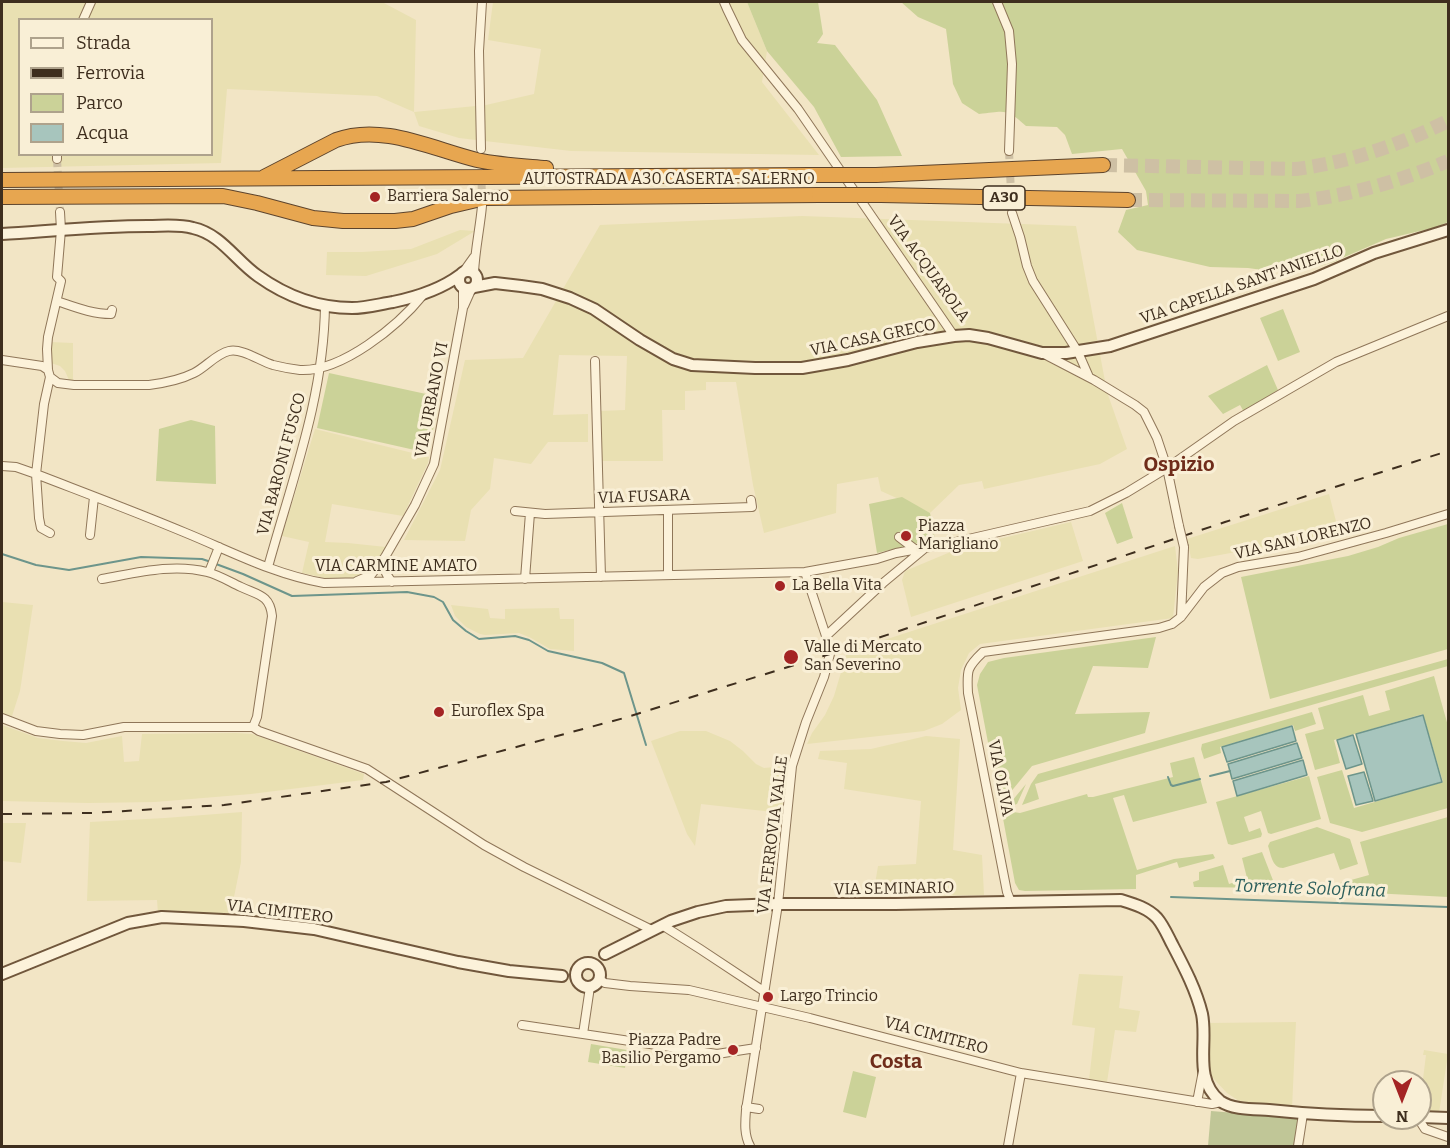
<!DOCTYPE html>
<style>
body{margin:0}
#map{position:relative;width:1450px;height:1148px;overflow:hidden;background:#f2e5c5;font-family:Bitter,serif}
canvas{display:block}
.frame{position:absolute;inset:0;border:3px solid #3e2e1e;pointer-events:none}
.legend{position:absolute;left:18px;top:18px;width:195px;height:138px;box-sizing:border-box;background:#f9efd6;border:2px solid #aea28c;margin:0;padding:8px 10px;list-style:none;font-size:18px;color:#3e2e1e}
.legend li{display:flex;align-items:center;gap:12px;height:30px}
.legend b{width:30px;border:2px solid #aea28c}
.north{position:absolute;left:1372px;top:1070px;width:60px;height:60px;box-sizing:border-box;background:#f9efd6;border:2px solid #aea28c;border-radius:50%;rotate:180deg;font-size:16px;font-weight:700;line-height:24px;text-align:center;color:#3e2e1e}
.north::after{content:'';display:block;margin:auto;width:21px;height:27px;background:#a42424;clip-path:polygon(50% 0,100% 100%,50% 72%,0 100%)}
</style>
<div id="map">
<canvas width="1450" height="1148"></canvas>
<div class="frame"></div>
<ul class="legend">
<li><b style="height:8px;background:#fcf2da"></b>Strada</li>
<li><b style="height:8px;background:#3e2e1e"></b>Ferrovia</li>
<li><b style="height:16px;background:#cbd298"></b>Parco</li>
<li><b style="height:16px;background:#a7c5bd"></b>Acqua</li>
</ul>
<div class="north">N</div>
</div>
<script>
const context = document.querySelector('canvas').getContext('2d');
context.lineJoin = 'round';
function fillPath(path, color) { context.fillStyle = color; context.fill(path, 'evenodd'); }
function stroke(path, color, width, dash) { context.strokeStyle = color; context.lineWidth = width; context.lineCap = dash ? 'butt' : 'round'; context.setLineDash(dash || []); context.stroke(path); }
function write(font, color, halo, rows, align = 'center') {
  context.font = font + ' Bitter,serif'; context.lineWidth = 6; context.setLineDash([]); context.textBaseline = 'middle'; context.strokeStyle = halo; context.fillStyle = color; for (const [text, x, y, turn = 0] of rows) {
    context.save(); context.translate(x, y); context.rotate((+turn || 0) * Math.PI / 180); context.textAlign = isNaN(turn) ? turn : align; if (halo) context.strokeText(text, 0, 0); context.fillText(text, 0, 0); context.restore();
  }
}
fillPath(new Path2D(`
 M 2,2 L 382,2 L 416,20 L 414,112 L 486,105 L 534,94 L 541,49 L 488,40 L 493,2 L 747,2 L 767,51 L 762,82 L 819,155 L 571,151 L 459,138 L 419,126 L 414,112 L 377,96 L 227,89 L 221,163 L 2,168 ZM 20,20 L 212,20 L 212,154 L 20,154 Z
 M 802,216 L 1076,226 L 1107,392 L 1127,449 L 1100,464 L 984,489 L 982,481 L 959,485 L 930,513 L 881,491 L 878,477 L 837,484 L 836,513 L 764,533 L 753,485 L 736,382 L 706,382 L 706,390 L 685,391 L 685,410 L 662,410 L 663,461 L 601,461 L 599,411 L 625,410 L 627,356 L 559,355 L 553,415 L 588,414 L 588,442 L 548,442 L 531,464 L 494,458 L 490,489 L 471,510 L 465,541 L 404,540 L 440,470 L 465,360 L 523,358 L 600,225 Z
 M 460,230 L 475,231 L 437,254 L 366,276 L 326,275 L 327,252 L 362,252 L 411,249 Z
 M 50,342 L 73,343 L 73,380 L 69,380 L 65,371 L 60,366 L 51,363 Z
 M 315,429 L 429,457 L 428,463 L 403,516 L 332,504 L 325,542 L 348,543 L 386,547 L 377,562 L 365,572 L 352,579 L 325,578 L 302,573 L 309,542 L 282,536 Z
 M 1329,494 L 1339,533 L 1198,559 L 1191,558 L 1187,539 Z
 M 1071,522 L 1083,561 L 911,617 L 902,580 L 905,571 L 960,548 Z
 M 1175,546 L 1178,571 L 1173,618 L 980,644 L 969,653 L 961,670 L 958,688 L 961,710 L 942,724 L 924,731 L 807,744 L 812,733 L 825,715 L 834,696 L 847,652 Z
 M 2,602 L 33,605 L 20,691 L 12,716 L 2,713 Z
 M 451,605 L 488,609 L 490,618 L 505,619 L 505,609 L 559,608 L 560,619 L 574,619 L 574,651 L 550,649 L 531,638 L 519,633 L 485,635 L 480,634 L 466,627 L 455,616 Z
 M 2,725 L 38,738 L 63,741 L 86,743 L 122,736 L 124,762 L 139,761 L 142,734 L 236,733 L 252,734 L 364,774 L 363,780 L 251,794 L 155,802 L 88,803 L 2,801 Z
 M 680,731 L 706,731 L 730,741 L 743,751 L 756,764 L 764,768 L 785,766 L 782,813 L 701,804 L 695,846 L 687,834 L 651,741 Z
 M 926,736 L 960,739 L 953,850 L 982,855 L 984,895 L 873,896 L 878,866 L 916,864 L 921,801 L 844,789 L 847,763 L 818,759 L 820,751 L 871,749 Z
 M 242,812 L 241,862 L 233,902 L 229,913 L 158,913 L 157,900 L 87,901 L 90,822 L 165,818 Z
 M 2,823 L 26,823 L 21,863 L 2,861 Z
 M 1079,974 L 1123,976 L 1119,1008 L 1140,1011 L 1136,1032 L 1115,1030 L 1107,1082 L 1089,1080 L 1095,1028 L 1072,1025 Z
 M 1296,1022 L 1292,1108 L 1239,1101 L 1227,1093 L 1211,1076 L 1208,1070 L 1208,1023 Z
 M 1424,1050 L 1448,1054 L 1439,1113 L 1420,1113 L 1420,1103 L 1426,1055 L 1423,1055 Z`), '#e9e0b2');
fillPath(new Path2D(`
 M 747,2 L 818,2 L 823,34 L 817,43 L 835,45 L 877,100 L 902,156 L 841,157 L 814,107 L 767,51 Z
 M 901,2 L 1448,2 L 1448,222 L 1437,227 L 1386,239 L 1333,262 L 1310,269 L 1277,272 L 1248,268 L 1210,267 L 1137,250 L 1118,232 L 1126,210 L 1148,205 L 1146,191 L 1122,149 L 1072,154 L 1065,135 L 1057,127 L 1026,126 C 1006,108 1006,111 979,114 L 962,103 L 953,84 L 946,29 L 918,17 Z
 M 1283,309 L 1300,352 L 1278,361 L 1260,318 Z
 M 1267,365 L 1278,390 L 1244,412 L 1240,405 L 1223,414 L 1208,396 Z
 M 329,373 L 440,397 L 428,453 L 317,428 Z
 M 191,420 L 215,426 L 216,484 L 156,481 L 159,429 Z
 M 902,497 L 930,513 L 935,539 L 877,553 L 869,504 Z
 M 1122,503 L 1133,538 L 1117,544 L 1105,513 Z
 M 1448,524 L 1448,649 L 1270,699 L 1241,577 L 1348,556 L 1378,547 L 1399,538 Z
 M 1156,637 L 1148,668 L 1093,666 L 1075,714 L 1150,712 L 1145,733 L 1032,766 L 1000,805 L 977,685 L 980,674 L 988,662 L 1004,658 Z
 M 1448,659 L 1448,666 L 1035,784 L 1039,799 L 1022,805 L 1031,784 L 1038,774 Z
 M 1434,676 L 1448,726 L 1448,808 L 1362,832 L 1330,823 L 1317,777 L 1342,770 L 1354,808 L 1443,782 L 1423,714 L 1334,740 L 1340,763 L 1315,770 L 1305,734 L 1324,729 L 1318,708 L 1363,695 L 1369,716 L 1390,710 L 1385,691 Z
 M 1312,712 L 1316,724 L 1295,731 L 1293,725 L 1220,747 L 1221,753 L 1204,759 L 1201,749 L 1202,744 Z
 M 1194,757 L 1207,803 L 1133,822 L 1124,795 L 1113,798 L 1137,870 L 1174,859 L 1213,854 L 1215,858 L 1213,859 L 1179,868 L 1177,862 L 1136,875 L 1136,889 L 1025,891 L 1019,890 L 1015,883 L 1002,813 L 1026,784 L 1017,804 L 1011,806 L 1013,812 L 1020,813 L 1087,794 L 1088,797 L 1093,797 L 1173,777 L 1170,763 Z
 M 1309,776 L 1321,819 L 1271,834 L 1268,833 L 1261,811 L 1244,817 L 1249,832 L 1260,828 L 1262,834 L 1261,837 L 1232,845 L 1228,844 L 1216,802 Z
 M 1448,817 L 1448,897 L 1315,890 L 1369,875 L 1360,842 Z
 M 1317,827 L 1350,839 L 1358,864 L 1340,870 L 1334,853 L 1283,868 C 1272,868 1271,854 1268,846 L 1270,842 Z
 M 1262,852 L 1276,888 L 1194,887 L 1193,882 L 1199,880 L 1199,872 L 1223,865 L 1229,884 L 1247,878 L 1242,858 Z
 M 591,1044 L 627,1050 L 625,1068 L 588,1062 Z
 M 853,1071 L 876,1077 L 866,1118 L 843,1112 Z`), '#cbd298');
fillPath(new Path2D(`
 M 1211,1111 L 1298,1118 L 1295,1146 L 1208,1146 Z`), '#c0c697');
const water = new Path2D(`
 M 1423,715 L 1442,782 L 1375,801 L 1356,734 Z
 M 1292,726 L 1296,741 L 1227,762 L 1222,747 Z
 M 1353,735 L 1362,764 L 1346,769 L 1337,740 Z
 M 1297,743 L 1302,758 L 1232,779 L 1228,764 Z
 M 1303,760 L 1307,775 L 1237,796 L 1233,781 Z
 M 1364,772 L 1373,801 L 1356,805 L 1348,776 Z`);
fillPath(water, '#a7c5bd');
stroke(water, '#6d958b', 1.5);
stroke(new Path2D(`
 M 2,554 L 36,565 L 69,570 L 141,557 L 202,559 L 211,562
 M 216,564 L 243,574 L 292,596 L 407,592 L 434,597 L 443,602 L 453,620 L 466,631 L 479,639 L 515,636 L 529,640 L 548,651 L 602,663 L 624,673 L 646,745
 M 1210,776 L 1230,771
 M 1168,777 L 1171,785 L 1173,786 L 1200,779
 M 1171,897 L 1448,907`), '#6d958b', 2);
stroke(new Path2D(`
 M 1009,151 L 1012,213
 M 57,159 L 60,212
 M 481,159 L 482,201`), '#cec0a4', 8, [8, 4]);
stroke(new Path2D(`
 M 1103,165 L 1296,169 C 1350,162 1399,145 1448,121
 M 1128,200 L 1299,201 C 1351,195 1401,181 1448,161`), '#cec0a4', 14, [14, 7]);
const street = new Path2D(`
 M 724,2 L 727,9 L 742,40 L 798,109 L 954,336
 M 997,2 L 1009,31 L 1012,64 L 1009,151
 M 83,20 L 91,2
 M 481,149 L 479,51 L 482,2
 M 57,154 L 57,159
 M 1012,213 L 1020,237 L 1027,266 L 1033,281 L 1078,352 L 1089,377
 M 464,271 L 474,257
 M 474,273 C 475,250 480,228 482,206
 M 57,301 C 75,307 92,314 111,314 L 112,310
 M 464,306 L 472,288
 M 1044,354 L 1094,380 L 1135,405 L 1144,412 L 1157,438 L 1167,468 L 1179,526
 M 2,360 L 42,366 L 48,370
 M 595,361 L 601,577
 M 50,377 L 58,383 L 74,385 L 149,385 C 165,383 180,380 194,373 C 206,367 216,354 229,351 C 242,348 260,361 273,365 C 281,367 291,369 300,370 C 342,372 398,326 423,295
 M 2,466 L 16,467 L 36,474 C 85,493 136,512 186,533 C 230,551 275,575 324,583 L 805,572 L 877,559 L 896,553 L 951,543 L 1090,511 L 1126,493 L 1167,468 L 1234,421 L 1336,362 L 1448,316
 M 668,510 L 668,575
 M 515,511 L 545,514 L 752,507 L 751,500
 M 50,533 L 41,528 L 39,518 L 36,474 L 44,404 L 50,377 L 48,370 L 47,349 L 48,337 L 61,281 L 57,277 L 61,230 L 60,212
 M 90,535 L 94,497
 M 899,537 L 916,550
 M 385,557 C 384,570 384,572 392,582
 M 268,567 C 292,480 324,397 325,305
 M 209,572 L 219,547
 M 102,579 C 136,573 173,563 207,572 C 219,575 230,582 241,587 C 258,595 270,595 272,616 L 257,717 L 253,727
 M 525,579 L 530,513
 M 357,581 L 371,575 L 385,557 L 415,505 L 434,464 L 463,308 L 463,287
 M 1181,617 L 1184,547
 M 826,636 L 883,583 L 924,549
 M 2,718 L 36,731 L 60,734 L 83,735 L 124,727 L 253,727 L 259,731 L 367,769 L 484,845 L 524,867 L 652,930
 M 1011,902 L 1007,892 L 968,693 C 967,671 966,668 983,652 L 1159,628 L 1172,624 L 1181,617 L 1204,587 L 1222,573 L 1238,567 L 1298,557 L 1386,533 L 1448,514
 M 662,925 L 700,949 L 765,992
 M 600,980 L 605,983 L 630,986 L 689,990 L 810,1018 L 1021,1073 L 1212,1104 L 1221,1102
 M 590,987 L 583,1034 L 717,1054 L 756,1048
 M 522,1025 L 583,1034
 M 1197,1102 L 1203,1071
 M 746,1107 L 759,1109
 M 1418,1118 L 1425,1129 L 1448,1137
 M 750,1146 C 744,1135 745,1123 746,1110 L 778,904 L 792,766 L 806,722 L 824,677 L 830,654 L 826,636 L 805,572
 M 1008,1146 L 1021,1073
 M 1298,1146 L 1303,1114`);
const secondary = new Path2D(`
 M 2,234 C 50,231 99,226 148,226 C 163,226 179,224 193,228 C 221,234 236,261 258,276 C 286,296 318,308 352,308 C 366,308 380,304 393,302 C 417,297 440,290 460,275
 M459 280a9 9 0 1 1 18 0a9 9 0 1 1-18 0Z
 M 474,287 L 495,283 L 521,286 L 542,289 L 570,298 L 594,309 L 640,340 L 673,359 L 692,365 L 755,368 L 802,368 L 848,360 L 917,342 L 954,336 L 969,335 L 988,338 L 1042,353 L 1066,353 L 1110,346 L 1314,279 L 1374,253 L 1448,230
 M 605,954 L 671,921 L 698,912 L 726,906 L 778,904 L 895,904 L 1121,900 C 1134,904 1148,908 1157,918 C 1163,925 1167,934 1171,942 C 1183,965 1196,989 1202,1014 C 1208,1043 1193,1079 1220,1101 C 1233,1110 1254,1109 1269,1110 C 1307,1114 1346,1116 1384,1116
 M576 975a12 12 0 1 1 24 0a12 12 0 1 1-24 0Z
 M 2,974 L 128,923 L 162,917 L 244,921 L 314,929 L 458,962 L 509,971 L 562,976
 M 1420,1117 L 1448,1118`);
const highway = new Path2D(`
 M 876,175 L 1103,165
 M 264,177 L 336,140 C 382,123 432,149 477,160 C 500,165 523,166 546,168
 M 2,180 L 811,175
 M 881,195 L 1128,200
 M 2,197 L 223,196 L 257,203 L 313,218 L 343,221 L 395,221 L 413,219 L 451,206 L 485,198 L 819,195`);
stroke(street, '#8f7659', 10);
stroke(secondary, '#71573c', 14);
stroke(highway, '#5d442d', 16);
stroke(street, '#fcf2da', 8);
stroke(secondary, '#fcf2da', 10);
stroke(highway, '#e7a650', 14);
stroke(new Path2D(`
 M 2,814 L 91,813 L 224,805 L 386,782 L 624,718 L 830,654 L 1225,522 L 1448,451`), '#3e2e1e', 2, [10, 10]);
const streetBridge = new Path2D(`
 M 1179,526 L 1184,547`);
const highwayBridge = new Path2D(`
 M 811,175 L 876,175
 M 819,195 L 881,195`);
stroke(streetBridge, '#8f7659', 10, []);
stroke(highwayBridge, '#5d442d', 16, []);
stroke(streetBridge, '#fcf2da', 8);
stroke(highwayBridge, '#e7a650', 14);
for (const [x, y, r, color] of [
 [375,197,6,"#a42424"],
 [906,536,6,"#a42424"],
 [780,586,6,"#a42424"],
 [791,657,8,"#a42424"],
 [439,712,6,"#a42424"],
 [768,997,6,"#a42424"],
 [733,1050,6,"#a42424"]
]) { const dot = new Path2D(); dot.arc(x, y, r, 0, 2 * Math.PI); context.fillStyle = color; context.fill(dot); stroke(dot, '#f9efd6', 2); }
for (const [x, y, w] of [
 [1004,198,42]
]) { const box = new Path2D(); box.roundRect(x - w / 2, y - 12, w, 24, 4.5); context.fillStyle = '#f9efd6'; context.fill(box); stroke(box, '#3e2e1e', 1.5); }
write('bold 15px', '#3e2e1e', null, [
 ["A30",1004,198]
]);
write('16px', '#3e2e1e', '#f9efd6', [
 ["AUTOSTRADA A30 CASERTA-SALERNO",669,180],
 ["VIA ACQUAROLA",928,269,54],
 ["VIA CAPELLA SANT'ANIELLO",1242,285,-19],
 ["VIA CASA GRECO",873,338,-12],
 ["VIA URBANO VI",432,400,-79],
 ["VIA BARONI FUSCO",282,464,-75],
 ["VIA FUSARA",644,497,-2],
 ["VIA SAN LORENZO",1303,539,-13],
 ["VIA CARMINE AMATO",396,567],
 ["VIA OLIVA",1000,778,79],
 ["VIA FERROVIA VALLE",773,835,-83],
 ["VIA SEMINARIO",894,889,-1],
 ["VIA CIMITERO",280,912,7],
 ["VIA CIMITERO",936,1036,15]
]);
write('16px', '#3e2e1e', '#f9efd6', [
 ["Barriera Salerno",387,197],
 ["Piazza",918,527],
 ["Marigliano",918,545],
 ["La Bella Vita",792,586],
 ["Valle di Mercato",804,648],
 ["San Severino",804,666],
 ["Euroflex Spa",451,712],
 ["Largo Trincio",780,997],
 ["Piazza Padre",721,1041,"right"],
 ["Basilio Pergamo",721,1059,"right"]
], 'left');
write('italic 18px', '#2c5f5c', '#f9efd6', [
 ["Torrente Solofrana",1310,889,2]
]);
write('bold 20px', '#6f2c1a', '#f9efd6', [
 ["Ospizio",1179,465],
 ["Costa",896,1062]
]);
</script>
